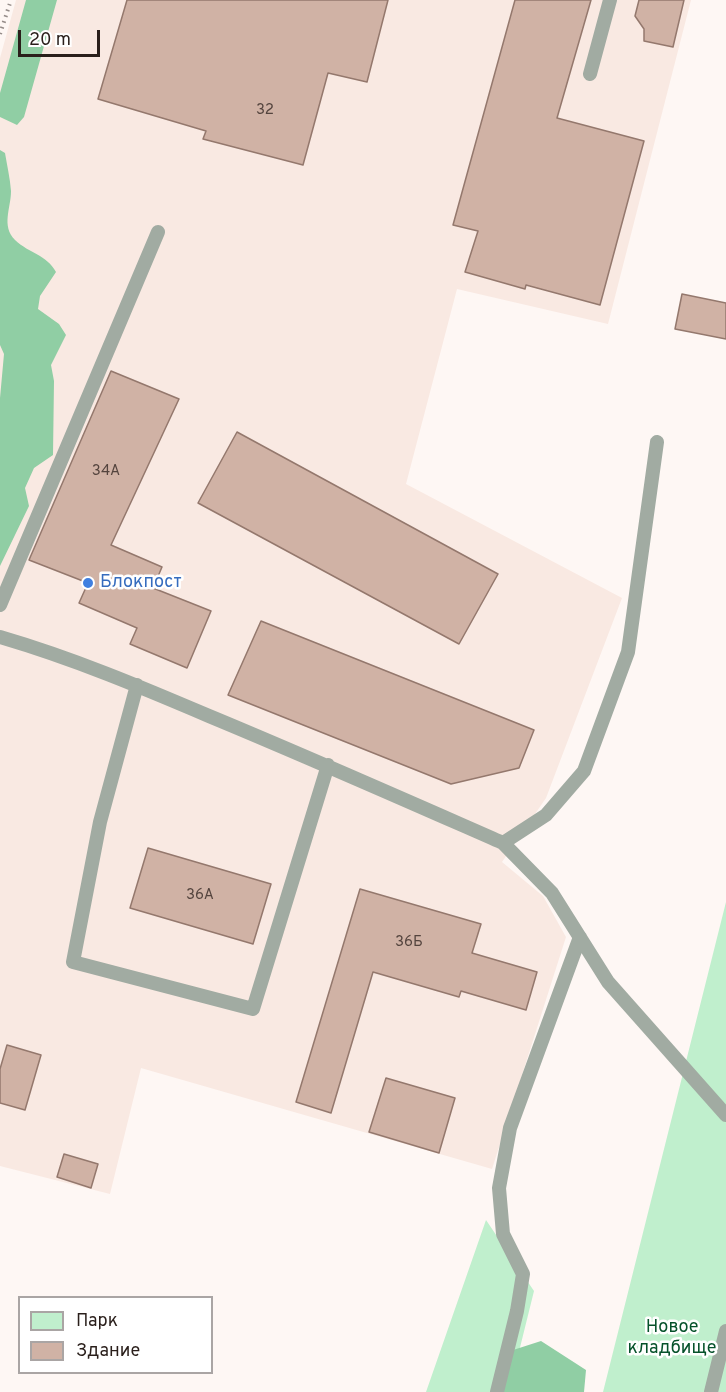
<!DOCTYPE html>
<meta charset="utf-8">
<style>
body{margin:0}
#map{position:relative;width:726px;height:1392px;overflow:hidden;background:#fef7f4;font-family:Overpass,sans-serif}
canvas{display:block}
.legend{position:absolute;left:18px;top:1296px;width:195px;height:78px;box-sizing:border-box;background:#fff;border:2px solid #aaa5a4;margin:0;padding:8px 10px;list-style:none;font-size:18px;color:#2a1f1b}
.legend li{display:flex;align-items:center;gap:12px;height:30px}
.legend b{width:30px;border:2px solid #aaa5a4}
.scale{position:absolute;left:18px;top:30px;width:82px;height:27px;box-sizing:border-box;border:3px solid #2a1f1b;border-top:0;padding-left:8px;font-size:18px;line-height:21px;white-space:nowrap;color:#2a1f1b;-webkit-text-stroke:4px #fff;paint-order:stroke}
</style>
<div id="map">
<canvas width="726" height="1392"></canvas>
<ul class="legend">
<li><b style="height:16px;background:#c0efcd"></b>Парк</li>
<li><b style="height:16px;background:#d0b2a5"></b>Здание</li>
</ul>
<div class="scale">20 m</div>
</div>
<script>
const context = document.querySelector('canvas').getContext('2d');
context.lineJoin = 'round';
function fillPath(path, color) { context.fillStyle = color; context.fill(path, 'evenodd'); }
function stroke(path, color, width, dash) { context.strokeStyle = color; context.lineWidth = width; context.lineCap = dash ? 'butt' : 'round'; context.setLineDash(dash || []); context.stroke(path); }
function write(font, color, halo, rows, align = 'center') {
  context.font = font + ' Overpass,sans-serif'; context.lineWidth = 5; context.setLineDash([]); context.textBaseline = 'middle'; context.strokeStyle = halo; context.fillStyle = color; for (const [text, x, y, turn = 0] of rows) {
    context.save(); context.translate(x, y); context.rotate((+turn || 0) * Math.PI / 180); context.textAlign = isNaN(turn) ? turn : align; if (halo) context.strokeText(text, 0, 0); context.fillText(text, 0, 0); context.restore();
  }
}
fillPath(new Path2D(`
 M 16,0 L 691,0 L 608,324 L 457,289 L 406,484 L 622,598 L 546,798 L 502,862 L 543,896 L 566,937 L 492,1169 L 141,1068 L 110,1194 L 0,1166 L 0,58 Z`), '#f9e9e2');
fillPath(new Path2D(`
 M 726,902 L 726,1392 L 603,1392 Z
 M 486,1220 L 534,1291 L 509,1392 L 426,1392 Z`), '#c0efcd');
fillPath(new Path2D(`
 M 26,0 L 57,0 L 24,117 L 17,125 L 0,117 L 0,93 Z
 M 0,150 L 5,153 C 7,165 10,178 11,191 C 11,208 1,226 15,240 C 30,254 46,254 56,272 L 40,296 L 38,309 L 59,324 L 66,335 L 51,365 L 54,381 L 53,455 L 34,468 L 25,488 L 29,506 L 0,566 L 0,398 L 4,354 L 0,345 Z
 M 541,1341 L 586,1370 L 584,1392 L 501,1392 L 510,1351 Z`), '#90cea4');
const building = new Path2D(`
 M 127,0 L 388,0 L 367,82 L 328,73 L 303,165 L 203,139 L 206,131 L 98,99 Z
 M 515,0 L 591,0 L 557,118 L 644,141 L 600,305 L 526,285 L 525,289 L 465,272 L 478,231 L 453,225 Z
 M 639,0 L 684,0 L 673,47 L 644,41 L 644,29 L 635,16 Z
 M 682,294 L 726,303 L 726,339 L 675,329 Z
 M 111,371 L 179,399 L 111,545 L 162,567 L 153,588 L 211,611 L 187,668 L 130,644 L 137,628 L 79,603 L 88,583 L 29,560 Z
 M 237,432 L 498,574 L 459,644 L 198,503 Z
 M 261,621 L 534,730 L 519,768 L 451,784 L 228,695 Z
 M 148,848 L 271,884 L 253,944 L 130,908 Z
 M 360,889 L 481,924 L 472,953 L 537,972 L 526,1010 L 461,991 L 459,997 L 373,972 L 331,1113 L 296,1102 Z
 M 7,1045 L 41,1055 L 25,1110 L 0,1103 L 0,1069 Z
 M 386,1078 L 455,1098 L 439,1153 L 369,1132 Z
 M 64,1154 L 98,1164 L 91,1188 L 57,1177 Z`);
fillPath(building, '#d0b2a5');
stroke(building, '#94786d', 1.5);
stroke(new Path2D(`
 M 0,34 L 11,0`), '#958c89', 4, [1.5, 4.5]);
stroke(new Path2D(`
 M 590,74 L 610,0
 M 0,605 L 158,232
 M 0,637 C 72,658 141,687 209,716 C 308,757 405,800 503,843 L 546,815 L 584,771 L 628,652 L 657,442
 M 137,685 L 100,822 L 73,962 L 253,1009 L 328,765
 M 503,843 L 552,893 L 608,982 L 726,1115
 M 497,1392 L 517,1311 L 523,1274 L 503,1234 L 499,1188 L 510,1128 L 580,937
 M 711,1392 L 726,1331`), '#a1aba2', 14);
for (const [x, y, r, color] of [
 [88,583,6,"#3f7fe0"]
]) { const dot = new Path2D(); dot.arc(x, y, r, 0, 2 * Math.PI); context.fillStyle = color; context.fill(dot); stroke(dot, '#fff', 2); }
write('15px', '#54443e', null, [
 ["32",265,111],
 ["34А",106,472],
 ["36А",200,896],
 ["36Б",409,943]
]);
write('18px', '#366cbe', '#fff', [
 ["Блокпост",100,583]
], 'left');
write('18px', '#06522b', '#fff', [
 ["Новое",672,1328],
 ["кладбище",672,1349]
]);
</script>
